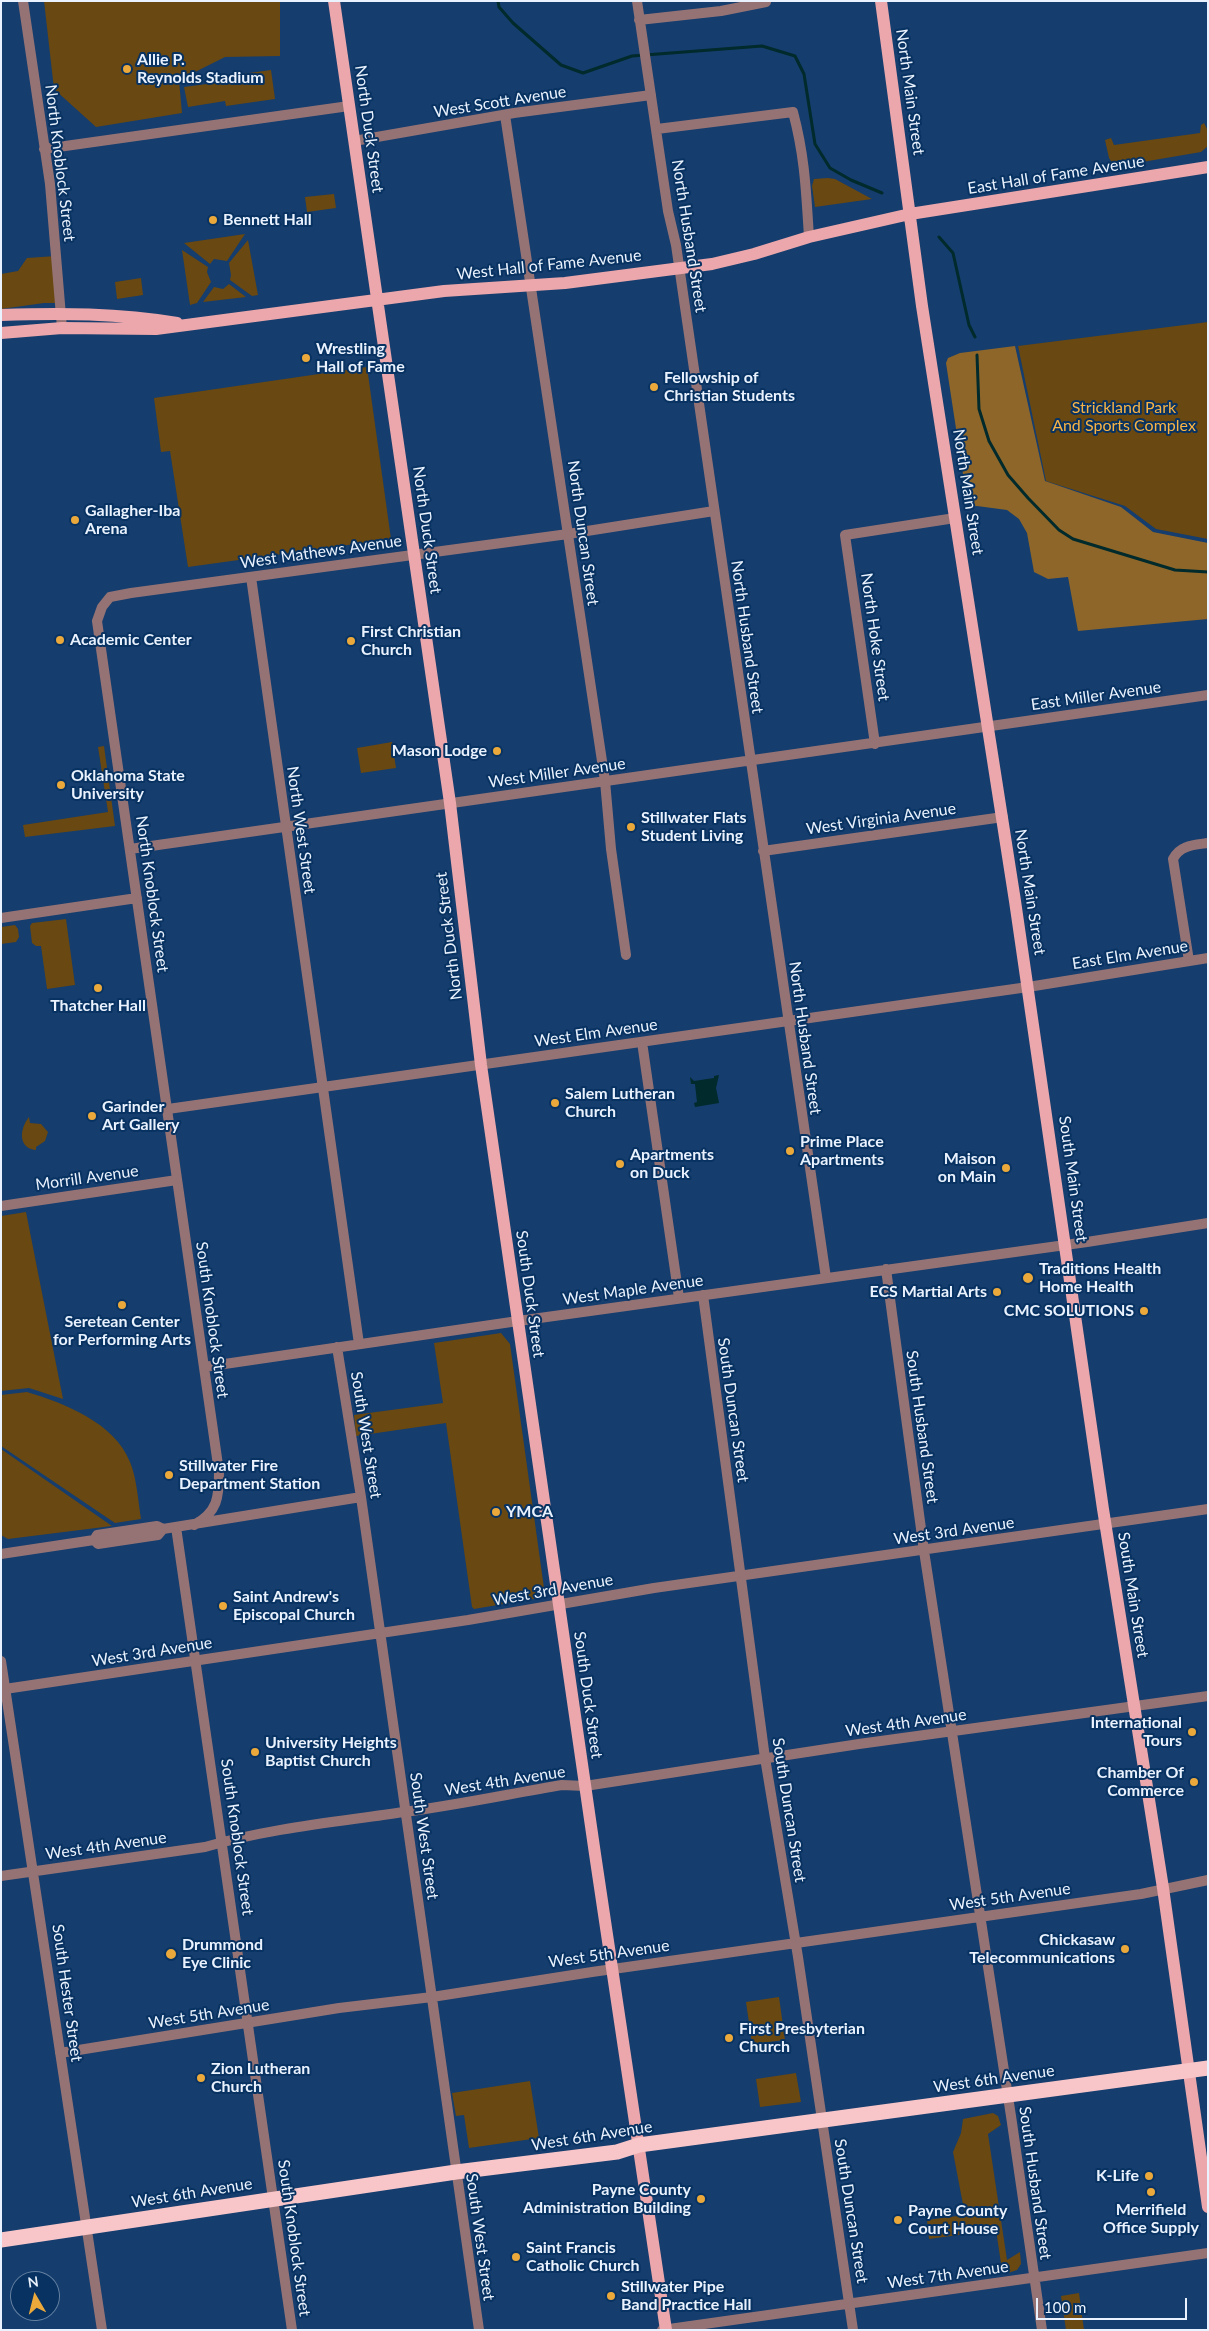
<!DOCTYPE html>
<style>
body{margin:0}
#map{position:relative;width:1209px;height:2331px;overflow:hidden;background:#153d6d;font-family:Lato,sans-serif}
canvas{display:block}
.frame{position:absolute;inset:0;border:2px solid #e9f2fe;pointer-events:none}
.north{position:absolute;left:10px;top:2271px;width:50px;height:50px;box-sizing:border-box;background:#083261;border:1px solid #627fa0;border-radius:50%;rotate:352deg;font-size:14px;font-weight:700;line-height:20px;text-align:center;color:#e9f2fe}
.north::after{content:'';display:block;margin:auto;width:18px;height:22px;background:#eca93b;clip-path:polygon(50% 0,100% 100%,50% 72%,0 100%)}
.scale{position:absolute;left:1036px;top:2298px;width:151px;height:22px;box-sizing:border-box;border:2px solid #e9f2fe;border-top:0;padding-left:6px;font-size:15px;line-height:18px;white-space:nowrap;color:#e9f2fe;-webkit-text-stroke:4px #083261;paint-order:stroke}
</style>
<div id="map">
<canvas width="1209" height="2331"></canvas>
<div class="frame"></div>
<div class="north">N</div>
<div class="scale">100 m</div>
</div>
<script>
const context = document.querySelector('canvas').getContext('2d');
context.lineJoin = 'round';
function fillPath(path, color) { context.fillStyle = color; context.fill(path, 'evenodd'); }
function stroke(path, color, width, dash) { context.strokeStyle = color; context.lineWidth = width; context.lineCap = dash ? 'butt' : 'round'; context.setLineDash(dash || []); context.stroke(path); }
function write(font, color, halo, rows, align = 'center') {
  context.font = font + ' Lato,sans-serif'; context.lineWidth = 4; context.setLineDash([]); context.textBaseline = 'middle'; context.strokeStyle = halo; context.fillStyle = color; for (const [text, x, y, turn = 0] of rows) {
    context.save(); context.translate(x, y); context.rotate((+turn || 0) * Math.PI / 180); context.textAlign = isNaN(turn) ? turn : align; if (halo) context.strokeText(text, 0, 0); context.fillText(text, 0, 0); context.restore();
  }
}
fillPath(new Path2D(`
 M 44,1 L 280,1 L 280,56 L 225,57 L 179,80 L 182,113 L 96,127 L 54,89 Z
 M 271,70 L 275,99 L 226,106 L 225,101 L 188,107 L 184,87 L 222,82 L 227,76 Z
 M 1204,123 L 1208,131 L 1208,146 L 1201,152 L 1119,166 L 1113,164 L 1109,158 L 1105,140 L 1111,138 L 1114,145 L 1200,133 L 1201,125 Z
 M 828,178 L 835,179 L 872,199 L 815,207 L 812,186 L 814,179 Z
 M 334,194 L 336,208 L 307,212 L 305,197 Z
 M 245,234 L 227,261 L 214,259 L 210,264 L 184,243 Z
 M 248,240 L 258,295 L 252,296 L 230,280 L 231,275 L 229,263 Z
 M 182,250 L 208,267 L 207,272 L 211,282 L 197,303 L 190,305 Z
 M 56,256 L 60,303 L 44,303 L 1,309 L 1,274 L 18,271 L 27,258 Z
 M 141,278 L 143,295 L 117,299 L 115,282 Z
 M 229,284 L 246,297 L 203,302 L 214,287 L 223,289 Z
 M 1208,322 L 1208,539 L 1156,529 L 1125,506 L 1046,481 L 1018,346 Z
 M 367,367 L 391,539 L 188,567 L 170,451 L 161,452 L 154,398 Z
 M 392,742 L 396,768 L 361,773 L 357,748 Z
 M 104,746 L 115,826 L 25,837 L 23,825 L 108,812 L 98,747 Z
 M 66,919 L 75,985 L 47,989 L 41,946 L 36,946 L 32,943 L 30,926 L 32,923 Z
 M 15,925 L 18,929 L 19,937 L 16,942 L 1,944 L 1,927 Z
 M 29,1117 L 30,1123 L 41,1124 L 48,1132 L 45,1141 L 36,1147 L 36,1150 C 17,1148 20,1128 29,1117 Z
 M 26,1212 L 63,1399 L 29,1388 L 1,1391 L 1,1216 Z
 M 501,1333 L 510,1344 L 544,1588 L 543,1594 L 539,1598 L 474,1609 L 472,1607 L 446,1423 L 356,1436 L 354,1415 L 443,1403 L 434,1343 Z
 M 27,1392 C 64,1403 115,1423 130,1462 C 137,1479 138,1501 141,1519 L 115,1523 L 1,1446 L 1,1395 Z
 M 1,1449 L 112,1526 L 8,1539 L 1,1535 Z
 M 779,1997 L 785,2040 L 752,2044 L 746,2002 Z
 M 796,2073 L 801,2102 L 760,2107 L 756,2079 Z
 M 530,2081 L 539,2138 L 469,2148 L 464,2115 L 456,2116 L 452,2093 Z
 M 993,2113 L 998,2116 L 1001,2125 L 988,2134 L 1007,2260 L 1020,2252 L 1021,2264 L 1017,2270 L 1008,2273 L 1002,2270 L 996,2230 L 929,2239 L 927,2220 L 965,2215 L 953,2152 L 961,2133 L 963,2119 Z
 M 1079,2293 L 1084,2330 L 1066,2330 L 1061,2296 Z`), '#694811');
fillPath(new Path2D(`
 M 1015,346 L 1045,481 L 1121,507 L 1153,532 L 1208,543 L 1208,619 L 1078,631 L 1068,577 L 1048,579 L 1034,572 L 1027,533 L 1019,519 L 1007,510 L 977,506 L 968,507 L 946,363 L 948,358 L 960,353 Z`), '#8e6629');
fillPath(new Path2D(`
 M 719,1075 L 716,1088 L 719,1103 L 695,1107 L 694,1103 L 697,1102 L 695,1084 L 691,1084 L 690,1077 L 694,1081 L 714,1078 L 714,1076 Z`), '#002a2b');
stroke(new Path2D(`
 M 498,1 L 499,7 L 513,23 L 561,65 L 583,73 L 632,56 L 762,46 L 795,56 L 804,74 L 815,144 L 830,168 L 851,180 L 882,193
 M 939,237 L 953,253 L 969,325 L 975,337
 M 977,355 L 979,409 L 989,441 L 1008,475 L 1028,498 L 1059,530 L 1073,539 L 1175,570 L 1208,572`), '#002a2b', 3);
stroke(new Path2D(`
 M 23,1 L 50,184 L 62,328
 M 637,1 L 668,211 L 676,245 L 826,1278
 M 639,20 L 721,11 L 766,2
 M 505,115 L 605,781 L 611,849 L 626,955
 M 657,129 L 793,112 C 805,157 806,191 809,237
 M 354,141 L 514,113 L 651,95
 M 44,149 L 349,106
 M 251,577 L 359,1344
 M 875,744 L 845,535 L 955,518
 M 130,849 L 1208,695
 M 763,851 L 1003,817
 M 1,918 L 137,898
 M 1189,961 L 1173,859 C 1180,845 1194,845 1208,843
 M 642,1042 L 679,1298
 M 168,1109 L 1028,987 L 1208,958
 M 1,1206 L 177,1180
 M 886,1269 L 924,1551 L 1011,2116 L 1042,2330
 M 703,1295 L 765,1758 L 798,1957 L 853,2330
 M 337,1347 L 361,1497 L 479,2330
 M 204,1367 L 518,1321 L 1087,1242 L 1208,1223
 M 194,1525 C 218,1512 219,1497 219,1472 L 97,621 L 102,607 L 110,597 L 131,593 L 568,534 L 714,511
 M 176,1527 L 292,2330
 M 94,1540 L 98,1544 L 158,1535 L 163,1529 L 361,1497
 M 1,1554 L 94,1540 L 97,1535 L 157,1526 L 163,1529
 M 1,1661 L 102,2330
 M 5,1689 L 468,1620 L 654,1588 L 1208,1509
 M 1,1876 L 205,1847 C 270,1828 337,1822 404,1812 C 457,1805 509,1794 562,1785 L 585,1786 L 859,1744 L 1208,1696
 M 60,2053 L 339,2008 L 432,1997 L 592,1972 L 1141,1894 L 1208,1880
 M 662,2330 L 1208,2253`), '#957375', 10);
stroke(new Path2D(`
 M 334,1 L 450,803 L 481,1065 L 595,1854 L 666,2330
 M 881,1 L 922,306 L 1015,901 L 1103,1509 L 1163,1888 L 1208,2207
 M 1,315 C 60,313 119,313 177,323
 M 1,333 L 62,328 L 156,329 L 444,291 L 565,283 L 712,264 L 754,254 L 809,237 L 910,214 L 1208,167`), '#eba7ab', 12);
stroke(new Path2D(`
 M 1,2240 L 456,2172 L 617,2152 L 639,2145 L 1208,2068`), '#f8c6c9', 15);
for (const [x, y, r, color] of [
 [127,69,5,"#eca93b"],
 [213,220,5,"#eca93b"],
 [306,358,5,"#eca93b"],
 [654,387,5,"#eca93b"],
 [75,520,5,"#eca93b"],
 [60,640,5,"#eca93b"],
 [351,641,5,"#eca93b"],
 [497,751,5,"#eca93b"],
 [61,785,5,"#eca93b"],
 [631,827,5,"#eca93b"],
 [98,988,5,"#eca93b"],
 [555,1103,5,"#eca93b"],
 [92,1116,5,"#eca93b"],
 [790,1151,5,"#eca93b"],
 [620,1164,5,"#eca93b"],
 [1006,1168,5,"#eca93b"],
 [1028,1278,6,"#eca93b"],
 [997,1292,5,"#eca93b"],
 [122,1305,5,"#eca93b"],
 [1144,1311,5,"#eca93b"],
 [169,1475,5,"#eca93b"],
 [496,1512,5,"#eca93b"],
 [223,1606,5,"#eca93b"],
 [1192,1732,5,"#eca93b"],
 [255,1752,5,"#eca93b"],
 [1194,1782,5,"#eca93b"],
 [1125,1949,5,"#eca93b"],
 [171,1954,6,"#eca93b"],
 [729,2038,5,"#eca93b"],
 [201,2078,5,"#eca93b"],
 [1149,2176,5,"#eca93b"],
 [1151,2192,5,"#eca93b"],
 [701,2199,5,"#eca93b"],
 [898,2220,5,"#eca93b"],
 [516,2257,5,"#eca93b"],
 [611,2296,5,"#eca93b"]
]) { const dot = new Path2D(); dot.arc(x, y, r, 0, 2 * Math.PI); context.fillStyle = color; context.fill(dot); stroke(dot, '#083261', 2); }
write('bold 16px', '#e9f2fe', '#083261', [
 ["Allie P.",137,60],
 ["Reynolds Stadium",137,78],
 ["Bennett Hall",223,220],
 ["Wrestling",316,349],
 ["Hall of Fame",316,367],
 ["Fellowship of",664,378],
 ["Christian Students",664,396],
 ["Gallagher-Iba",85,511],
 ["Arena",85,529],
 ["First Christian",361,632],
 ["Church",361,650],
 ["Academic Center",70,640],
 ["Mason Lodge",487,751,"right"],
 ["Oklahoma State",71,776],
 ["University",71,794],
 ["Stillwater Flats",641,818],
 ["Student Living",641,836],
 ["Thatcher Hall",98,1006,"center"],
 ["Salem Lutheran",565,1094],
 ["Church",565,1112],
 ["Garinder",102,1107],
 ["Art Gallery",102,1125],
 ["Prime Place",800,1142],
 ["Apartments",800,1160],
 ["Apartments",630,1155],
 ["on Duck",630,1173],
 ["Maison",996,1159,"right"],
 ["on Main",996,1177,"right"],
 ["Traditions Health",1039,1269],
 ["Home Health",1039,1287],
 ["ECS Martial Arts",987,1292,"right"],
 ["CMC SOLUTIONS",1134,1311,"right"],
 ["Seretean Center",122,1322,"center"],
 ["for Performing Arts",122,1340,"center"],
 ["Stillwater Fire",179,1466],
 ["Department Station",179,1484],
 ["YMCA",506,1512],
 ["Saint Andrew's",233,1597],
 ["Episcopal Church",233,1615],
 ["International",1182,1723,"right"],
 ["Tours",1182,1741,"right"],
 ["University Heights",265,1743],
 ["Baptist Church",265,1761],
 ["Chamber Of",1184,1773,"right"],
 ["Commerce",1184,1791,"right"],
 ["Chickasaw",1115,1940,"right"],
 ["Telecommunications",1115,1958,"right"],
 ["Drummond",182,1945],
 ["Eye Clinic",182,1963],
 ["First Presbyterian",739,2029],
 ["Church",739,2047],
 ["Zion Lutheran",211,2069],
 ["Church",211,2087],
 ["K-Life",1139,2176,"right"],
 ["Payne County",691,2190,"right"],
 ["Administration Building",691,2208,"right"],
 ["Merrifield",1151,2210,"center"],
 ["Office Supply",1151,2228,"center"],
 ["Payne County",908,2211],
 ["Court House",908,2229],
 ["Saint Francis",526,2248],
 ["Catholic Church",526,2266],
 ["Stillwater Pipe",621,2287],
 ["Band Practice Hall",621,2305]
], 'left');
write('16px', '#e9f2fe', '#083261', [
 ["North Main Street",910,92,82],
 ["West Scott Avenue",500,102,-9],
 ["North Duck Street",369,129,82],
 ["North Knoblock Street",60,163,83],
 ["East Hall of Fame Avenue",1056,175,-9],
 ["North Husband Street",689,236,81],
 ["West Hall of Fame Avenue",549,265,-6],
 ["North Main Street",968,492,81],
 ["North Duck Street",427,530,82],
 ["North Duncan Street",583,533,82],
 ["West Mathews Avenue",321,552,-8],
 ["North Husband Street",747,637,82],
 ["North Hoke Street",875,637,82],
 ["East Miller Avenue",1096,696,-8],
 ["West Miller Avenue",557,773,-8],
 ["West Virginia Avenue",881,819,-8],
 ["North West Street",301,830,82],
 ["North Main Street",1030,892,81],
 ["North Knoblock Street",152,894,82],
 ["North Duck Street",449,936,-97],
 ["East Elm Avenue",1130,955,-9],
 ["West Elm Avenue",596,1033,-8],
 ["North Husband Street",805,1038,82],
 ["Morrill Avenue",87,1178,-8],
 ["South Main Street",1073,1179,82],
 ["West Maple Avenue",633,1290,-8],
 ["South Duck Street",530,1294,82],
 ["South Knoblock Street",212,1320,82],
 ["South Duncan Street",733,1410,82],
 ["South Husband Street",922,1427,82],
 ["South West Street",366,1435,81],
 ["West 3rd Avenue",954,1531,-8],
 ["West 3rd Avenue",553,1590,-10],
 ["South Main Street",1133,1595,81],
 ["West 3rd Avenue",152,1652,-9],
 ["South Duck Street",588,1695,82],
 ["West 4th Avenue",906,1723,-8],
 ["West 4th Avenue",505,1781,-9],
 ["South Duncan Street",789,1810,81],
 ["South West Street",424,1836,82],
 ["South Knoblock Street",237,1837,82],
 ["West 4th Avenue",106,1846,-8],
 ["West 5th Avenue",1010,1897,-8],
 ["West 5th Avenue",609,1954,-8],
 ["South Hester Street",67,1993,82],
 ["West 5th Avenue",209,2014,-9],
 ["West 6th Avenue",994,2079,-8],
 ["West 6th Avenue",592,2136,-9],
 ["South Husband Street",1035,2183,82],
 ["West 6th Avenue",192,2193,-9],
 ["South Duncan Street",851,2211,81],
 ["South West Street",480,2237,82],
 ["South Knoblock Street",294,2238,82],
 ["West 7th Avenue",948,2275,-8]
]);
write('16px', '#f9b445', '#083261', [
 ["Strickland Park",1124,408],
 ["And Sports Complex",1124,426]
]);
</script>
